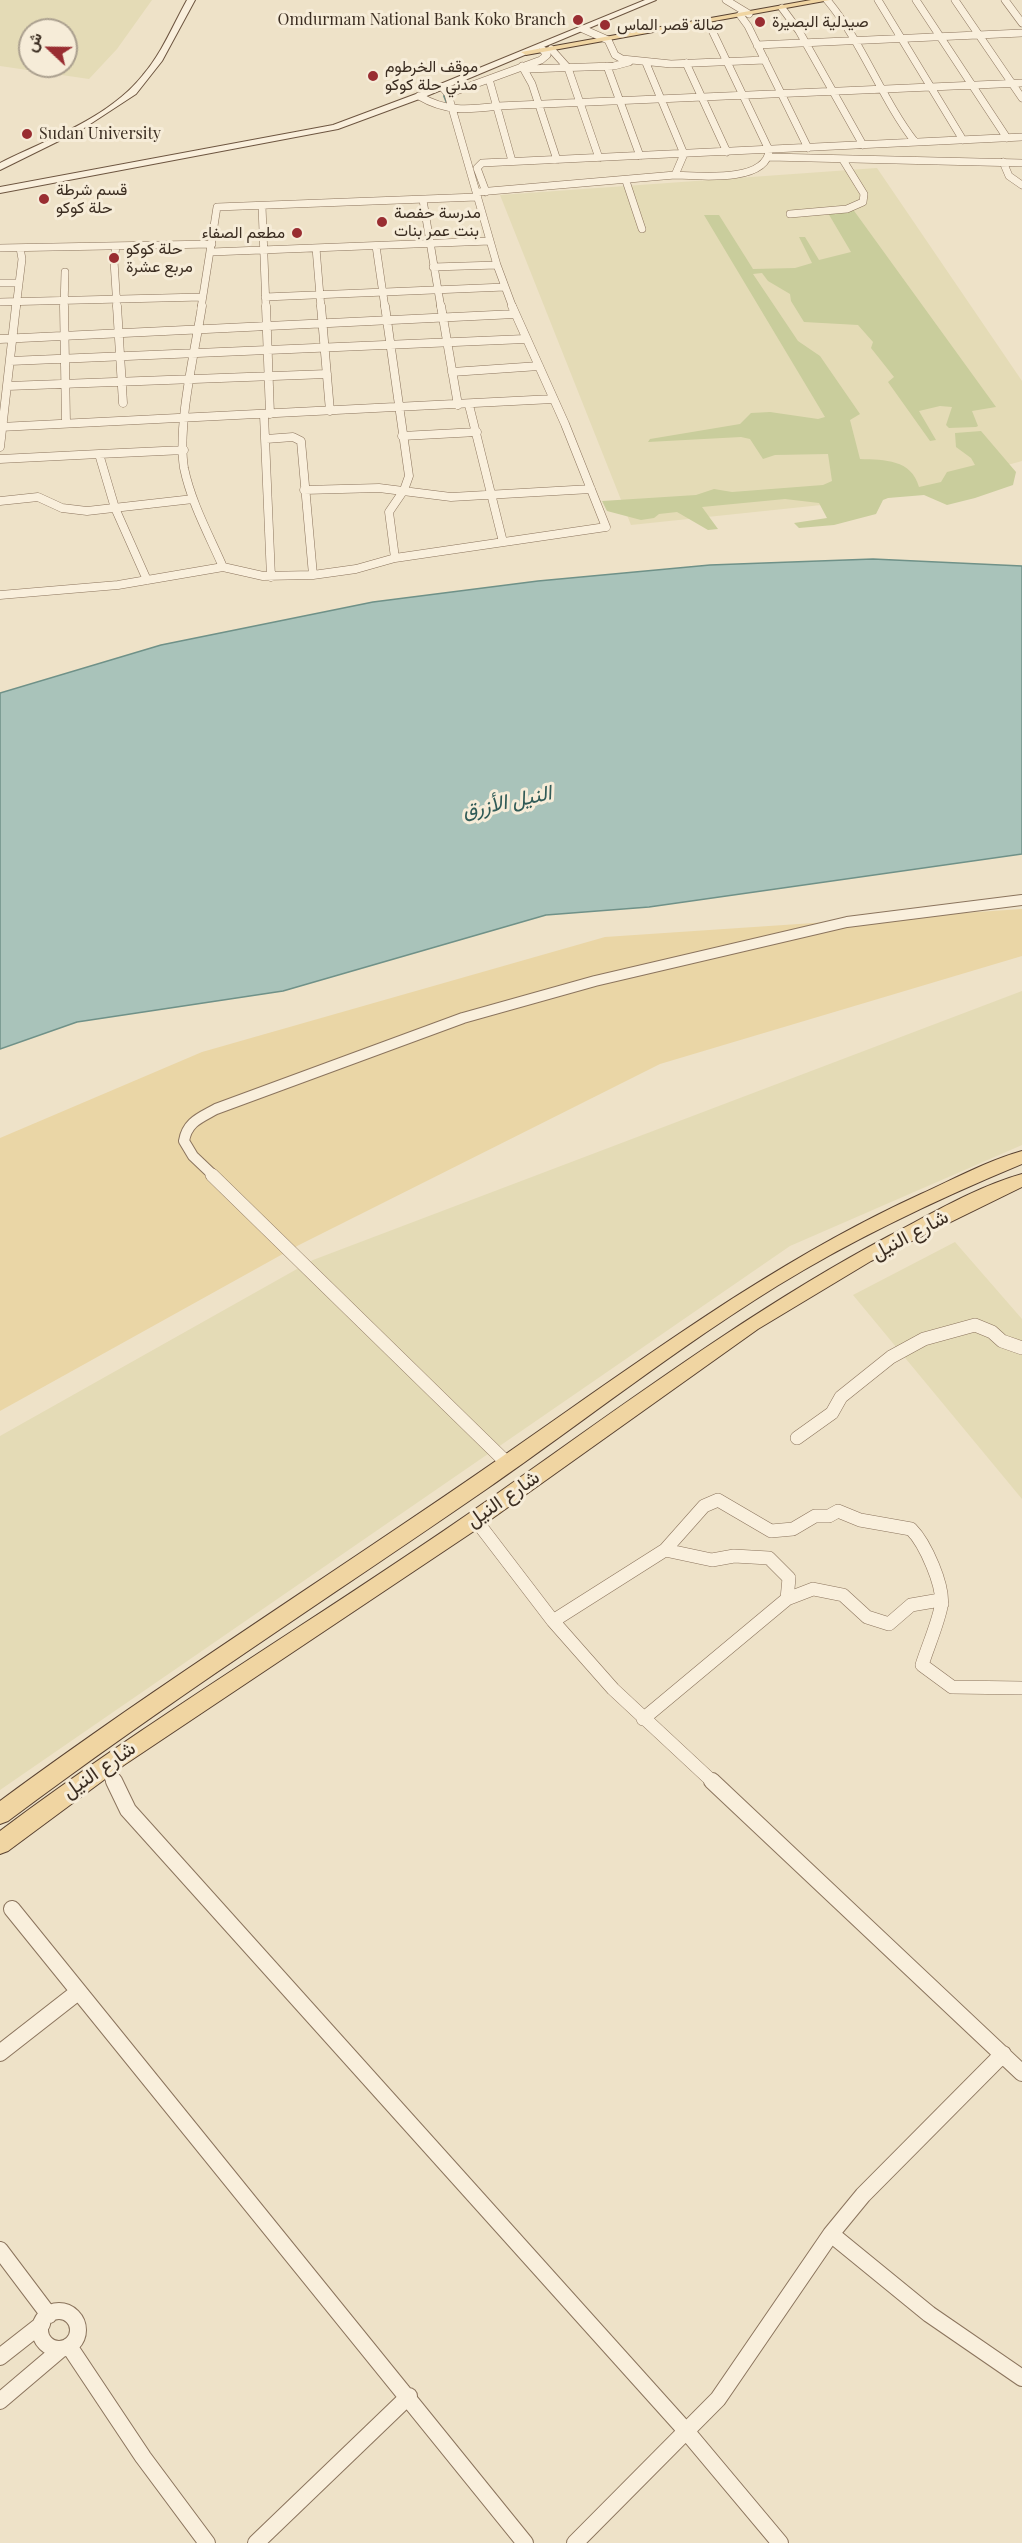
<!DOCTYPE html>
<meta charset="utf-8">
<style>
body{margin:0}
#map{position:relative;width:1022px;height:2543px;overflow:hidden;background:#eee2c8;font-family:"Playfair Display",Vazirmatn,serif}
canvas{display:block}
.north{position:absolute;left:18px;top:18px;width:60px;height:60px;box-sizing:border-box;background:#f6ecd8;border:2px solid #aba08f;border-radius:50%;rotate:292deg;font-size:16px;font-weight:700;line-height:24px;text-align:center;color:#3b2d21}
.north::after{content:'';display:block;margin:auto;width:21px;height:27px;background:#992d31;clip-path:polygon(50% 0,100% 100%,50% 72%,0 100%)}
</style>
<div id="map">
<canvas width="1022" height="2543"></canvas>
<div class="north">ش</div>
</div>
<script>
const context = document.querySelector('canvas').getContext('2d');
context.lineJoin = 'round';
function fillPath(path, color) { context.fillStyle = color; context.fill(path, 'evenodd'); }
function stroke(path, color, width, dash) { context.strokeStyle = color; context.lineWidth = width; context.lineCap = dash ? 'butt' : 'round'; context.setLineDash(dash || []); context.stroke(path); }
function write(font, color, halo, rows, align = 'center') {
  context.font = font + ' "Playfair Display",Vazirmatn,serif'; context.lineWidth = 6; context.setLineDash([]); context.textBaseline = 'middle'; context.strokeStyle = halo; context.fillStyle = color; for (const [text, x, y, turn = 0] of rows) {
    context.save(); context.translate(x, y); context.rotate((+turn || 0) * Math.PI / 180); context.textAlign = isNaN(turn) ? turn : align; if (halo) context.strokeText(text, 0, 0); context.fillText(text, 0, 0); context.restore();
  }
}
fillPath(new Path2D(`
 M 0,0 L 152,0 L 117,49 L 89,79 L 0,66 ZM 30,30 L 66,30 L 66,66 L 30,66 Z
 M 877,168 L 1022,381 L 1022,461 L 888,498 L 631,525 L 500,195 Z
 M 1022,991 L 1022,1145 L 790,1246 L 0,1790 L 0,1436 L 313,1260 Z
 M 955,1242 L 1022,1319 L 1022,1499 L 853,1295 Z`), '#e4dbb6');
fillPath(new Path2D(`
 M 852,208 L 996,407 L 972,411 L 978,426 L 976,427 L 949,428 L 946,425 L 952,407 L 940,406 L 919,411 L 936,440 L 930,441 L 888,382 L 894,377 L 871,348 L 873,342 L 858,325 L 804,322 L 791,301 L 790,294 L 768,281 L 762,273 L 753,274 L 798,341 L 820,356 L 860,414 L 850,420 L 860,459 C 885,460 911,459 919,487 L 941,482 L 947,472 L 975,465 L 971,458 L 956,447 L 955,433 L 981,431 L 1016,472 L 1013,485 L 975,498 L 947,505 L 924,495 L 888,498 L 883,500 L 876,514 L 834,525 L 799,528 L 794,523 L 827,518 L 819,503 L 785,499 L 702,507 L 718,529 L 708,530 L 677,512 L 659,514 L 654,518 L 641,520 L 607,511 L 602,501 L 696,495 L 714,489 L 732,492 L 823,485 L 832,481 L 828,454 L 775,455 L 763,459 L 750,439 L 741,437 L 648,442 L 650,439 L 740,424 L 751,413 L 770,412 L 818,419 L 825,417 L 704,215 L 719,215 L 753,269 L 795,268 L 812,263 L 799,237 L 805,237 L 819,260 L 851,252 L 828,213 Z`), '#c9cd9c');
fillPath(new Path2D(`
 M 1022,909 L 1022,956 L 660,1064 L 299,1245 L 0,1411 L 0,1138 L 202,1052 L 605,937 Z`), '#ead6a6');
const water = new Path2D(`
 M 873,559 L 1022,566 L 1022,854 L 649,907 L 546,915 L 283,991 L 77,1022 L 0,1049 L 0,693 L 161,645 L 373,602 L 538,581 L 710,565 Z`);
fillPath(water, '#a9c3ba');
stroke(water, '#6f9188', 1.5);
stroke(new Path2D(`
 M 446,93 L 444,96 L 448,106`), '#6f9188', 2);
const minorFar4 = new Path2D(`
 M 726,0 L 749,14
 M 827,0 C 863,43 881,98 915,142
 M 878,0 L 963,140
 M 916,0 L 1007,138
 M 955,0 L 1022,98
 M 1005,0 L 1022,23
 M 782,8 L 799,31 L 863,145
 M 740,15 L 748,26 L 808,148
 M 583,29 L 608,40 L 615,55 L 622,59 L 671,64 L 765,60
 M 757,45 L 1022,33
 M 551,49 L 568,68 L 599,158
 M 686,63 L 727,152
 M 522,66 L 532,84 L 557,160
 M 607,66 L 640,156
 M 527,69 L 614,66 L 629,62
 M 489,79 L 512,161
 M 442,87 L 448,94 L 497,265 L 513,308
 M 448,94 L 541,60 L 547,55 L 543,50
 M 419,96 C 446,112 468,110 498,106 L 1022,83
 M 769,157 L 1022,163
 M 1003,162 L 1009,176 L 1022,185
 M 675,175 C 699,176 767,183 769,150 L 708,22
 M 626,181 L 642,229
 M 478,192 L 675,175 L 684,154 L 646,63
 M 486,192 L 477,168 L 482,163 L 1022,137
 M 423,200 L 441,308
 M 262,206 L 266,308
 M 790,214 L 847,209 L 863,202 L 864,194 L 843,160
 M 116,246 L 114,261 L 117,308
 M 376,246 L 385,308
 M 0,248 L 212,244
 M 316,248 L 321,308
 M 211,252 L 490,241
 M 433,267 L 497,265
 M 0,283 L 18,283
 M 265,297 L 505,287
 M 0,302 L 202,297
 M 16,308 L 22,259 L 20,248
 M 64,308 L 65,272
 M 201,308 L 217,207 L 477,197`);
const minorFar3 = new Path2D(`
 M 64,306 L 66,423
 M 117,306 L 123,403
 M 202,306 C 195,351 177,425 184,468 C 191,502 209,535 223,567
 M 266,306 L 270,414
 M 321,306 L 330,411
 M 385,306 L 409,476 L 404,490 L 389,512 L 395,558
 M 441,306 L 458,405
 M 0,339 L 515,314
 M 10,361 L 525,339
 M 452,372 L 539,366
 M 8,386 L 327,374
 M 469,405 L 503,542
 M 264,415 L 271,577
 M 0,427 L 553,399
 M 402,436 L 477,432
 M 266,439 L 293,437 L 301,441 L 313,575
 M 0,447 L 16,306
 M 0,459 L 99,454
 M 304,490 L 379,488 L 451,497 L 591,489
 M 0,501 L 38,497 L 62,508 L 87,511 L 193,499
 M 147,580 L 115,508 L 99,454 L 184,450
 M 0,595 L 118,585 L 223,567 L 263,576 L 313,575 L 356,569 L 395,558 L 606,527 L 565,424 L 512,306`);
const minorFar2 = new Path2D(`
 M 214,1176 L 193,1156 L 184,1141 C 187,1122 200,1118 216,1109 L 463,1018 L 595,981 L 847,922 L 1022,900`);
const minorFar1 = new Path2D(`
 M 212,1175 L 508,1464
 M 797,1438 L 832,1413 L 841,1397 L 891,1357 L 924,1339 L 975,1325 L 992,1332 L 1002,1341 L 1022,1348
 M 475,1519 L 553,1621 L 613,1689 L 714,1783
 M 665,1550 L 712,1560 L 734,1556 L 769,1558 L 789,1578 L 787,1599 L 813,1589 L 843,1595 L 867,1617 L 889,1624 L 911,1605 L 940,1600 L 942,1604
 M 553,1621 L 665,1550 L 704,1506 L 718,1500 L 771,1531 L 793,1529 L 815,1516 L 829,1516 L 838,1511 L 860,1520 L 911,1529 C 925,1543 945,1587 941,1607 C 937,1626 928,1646 922,1665 L 952,1687 L 1022,1688
 M 643,1719 L 787,1599
 M 106,1766 L 114,1783`);
const minor = new Path2D(`
 M 114,1781 L 128,1810 L 687,2432 L 780,2543
 M 712,1781 L 1022,2073
 M 12,1909 L 525,2543
 M 0,2053 L 78,1992
 M 831,2234 L 929,2314 L 1022,2378
 M 0,2250 L 49,2315
 M40 2330a19 19 0 1 1 38 0a19 19 0 1 1-38 0Z
 M 69,2346 L 143,2457 L 207,2543
 M 0,2357 L 42,2324
 M 0,2401 L 60,2350
 M 256,2543 L 409,2396
 M 575,2543 L 718,2399 L 831,2234 L 863,2195 L 1003,2054`);
const secondary = new Path2D(`
 M 187,0 L 195,0 L 162,61 L 136,94 L 81,130 L 0,170 L 0,163 C 48,139 109,118 143,75 C 162,53 173,25 187,0 Z
 M 645,0 L 656,0 L 422,98 L 338,129 L 0,193 L 0,187 L 333,125 L 416,94 Z`);
const primary = new Path2D(`
 M 811,0 L 830,0 L 526,55 L 521,52 Z
 M 1022,1151 L 1022,1164 C 938,1199 855,1238 777,1286 C 677,1348 584,1421 488,1488 C 327,1599 164,1704 8,1821 L 0,1824 L 0,1801 C 164,1680 336,1572 503,1456 C 639,1362 770,1263 921,1194 C 954,1179 987,1161 1022,1151 Z
 M 1022,1174 L 1022,1187 L 871,1261 L 758,1329 L 483,1525 L 124,1765 L 8,1851 L 0,1854 L 0,1831 C 152,1717 315,1620 471,1512 C 609,1416 741,1315 889,1236 C 931,1214 976,1187 1022,1174 Z`);
stroke(minorFar4, '#8b745d', 8);
stroke(minorFar3, '#8b745d', 9);
stroke(minorFar2, '#8b745d', 12);
stroke(minorFar1, '#8b745d', 14);
stroke(minor, '#8b745d', 18);
stroke(secondary, '#6d5540', 2);
stroke(primary, '#594231', 2);
stroke(minorFar4, '#f9efdc', 7);
stroke(minorFar3, '#f9efdc', 8);
stroke(minorFar2, '#f9efdc', 10);
stroke(minorFar1, '#f9efdc', 13);
stroke(minor, '#f9efdc', 16);
fillPath(secondary, '#f9efdc');
fillPath(primary, '#f0d5a2');
for (const [x, y, r, color] of [
 [578,20,6,"#992d31"],
 [760,22,6,"#992d31"],
 [605,25,6,"#992d31"],
 [373,76,6,"#992d31"],
 [27,134,6,"#992d31"],
 [44,199,6,"#992d31"],
 [382,222,6,"#992d31"],
 [297,233,6,"#992d31"],
 [114,258,6,"#992d31"]
]) { const dot = new Path2D(); dot.arc(x, y, r, 0, 2 * Math.PI); context.fillStyle = color; context.fill(dot); stroke(dot, '#f6ecd8', 2); }
write('16px', '#3b2d21', '#f6ecd8', [
 ["Omdurmam National Bank Koko Branch",566,20,"right"],
 ["صيدلية البصيرة",772,22],
 ["صالة قصر الماس",617,25],
 ["موقف الخرطوم",385,67],
 ["مدني حلة كوكو",385,85],
 ["Sudan University",39,134],
 ["قسم شرطة",56,190],
 ["حلة كوكو",56,208],
 ["مدرسة حفصة",394,213],
 ["بنت عمر بنات",394,231],
 ["مطعم الصفاء",285,233,"right"],
 ["حلة كوكو",126,249],
 ["مربع عشرة",126,267]
], 'left');
write('20px', '#3b2d21', '#f6ecd8', [
 ["شارع النيل",910,1235,-28],
 ["شارع النيل",503,1499,-35],
 ["شارع النيل",99,1770,-35]
]);
write('italic 21px', '#305b57', '#f6ecd8', [
 ["النيل الأزرق",507,802,-12]
]);
</script>
